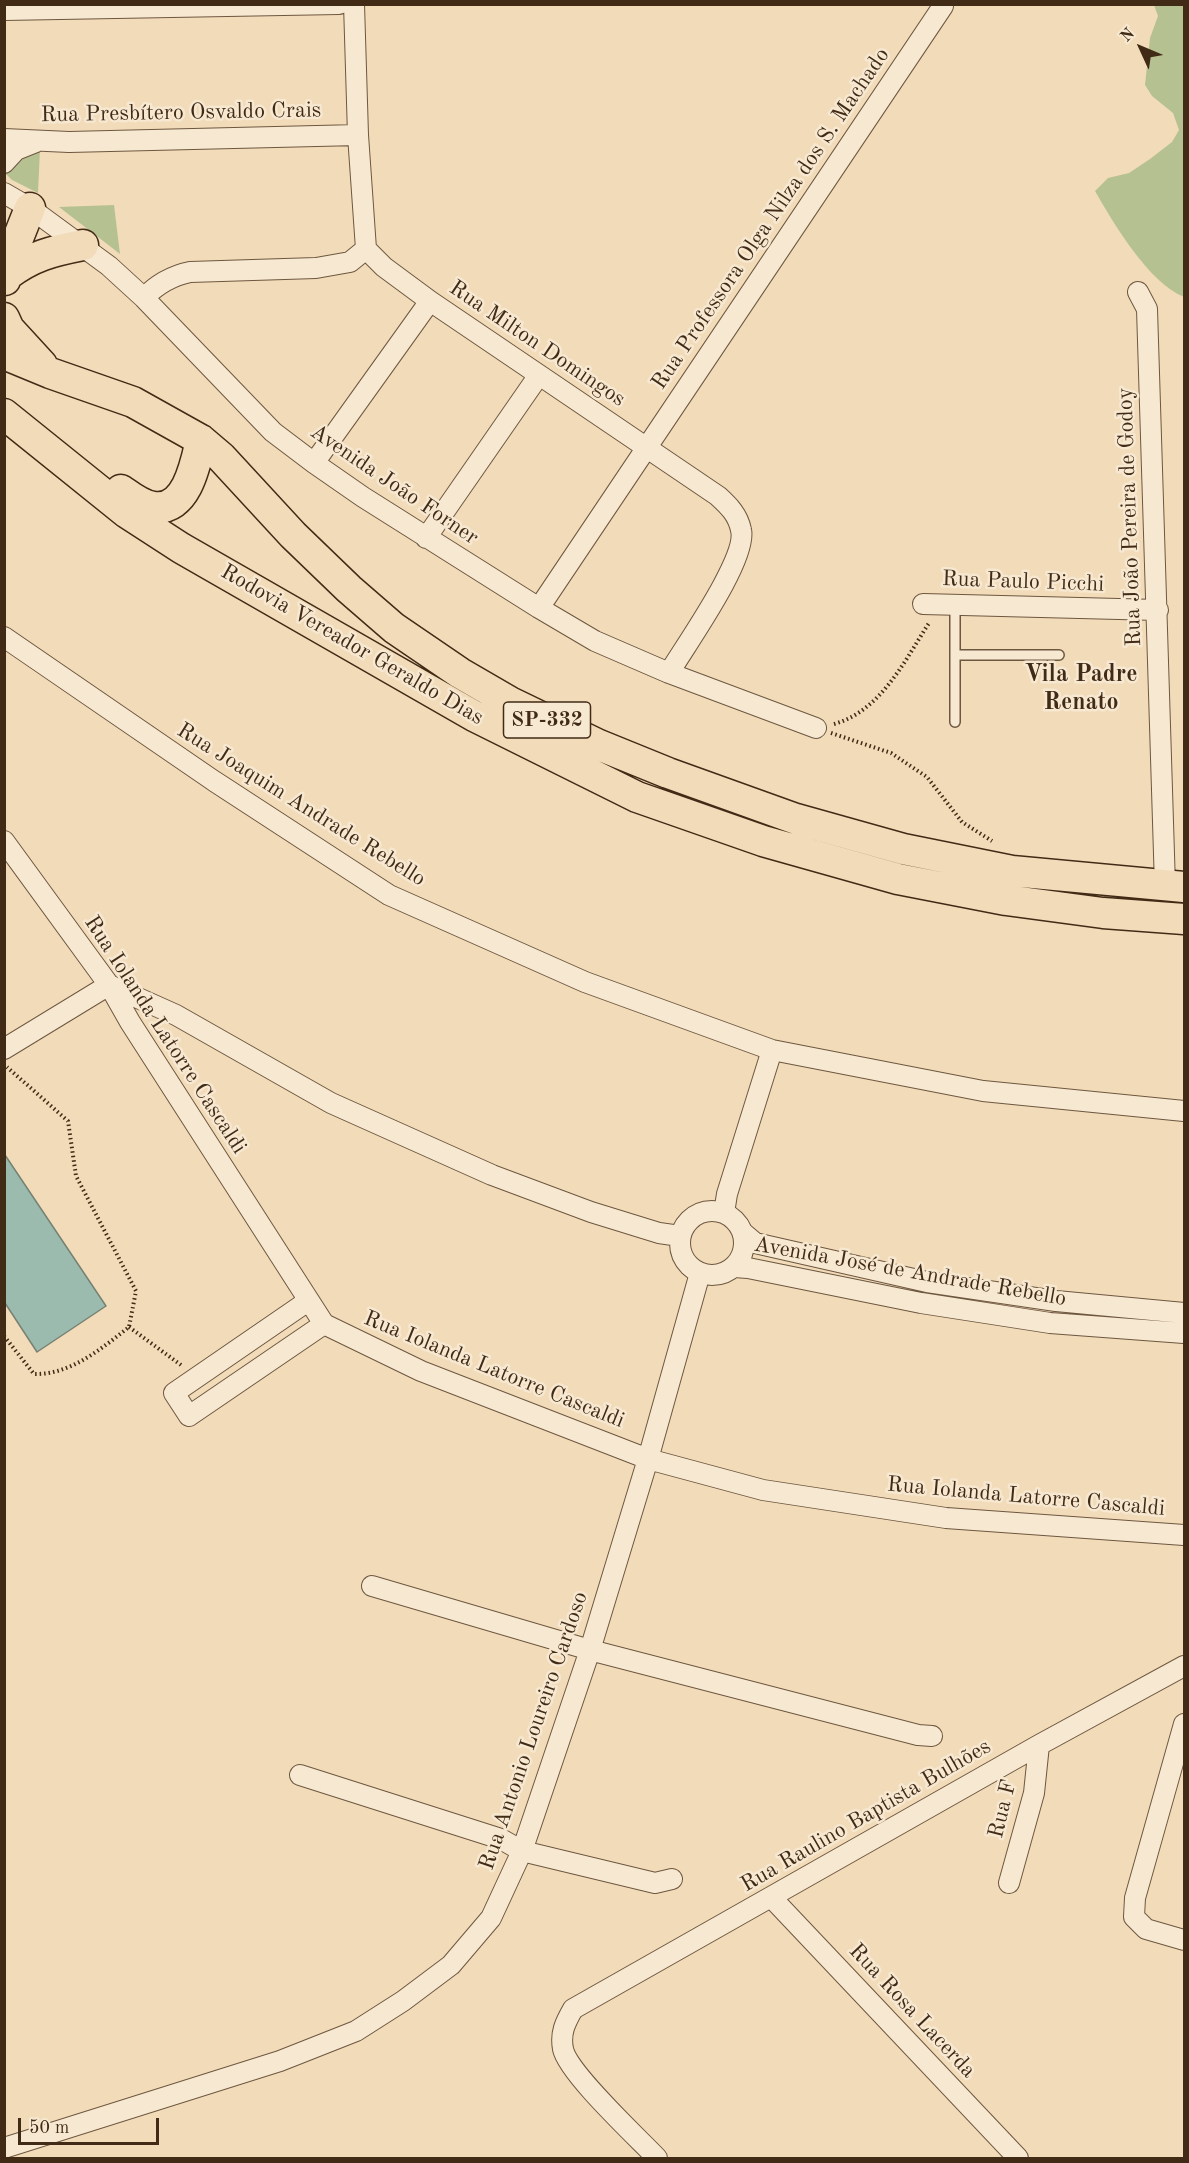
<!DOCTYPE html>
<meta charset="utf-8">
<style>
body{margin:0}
#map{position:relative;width:1189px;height:2163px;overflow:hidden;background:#f2dbb9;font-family:"Old Standard TT",serif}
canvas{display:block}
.frame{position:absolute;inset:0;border:6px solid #422b16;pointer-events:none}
.north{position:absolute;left:1111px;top:18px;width:60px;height:60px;-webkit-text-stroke:4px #f7e8d2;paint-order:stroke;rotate:314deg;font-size:16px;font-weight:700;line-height:24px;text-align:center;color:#422b16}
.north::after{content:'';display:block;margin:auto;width:21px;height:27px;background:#422b16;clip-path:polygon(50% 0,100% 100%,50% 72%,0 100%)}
.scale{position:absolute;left:18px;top:2118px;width:141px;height:27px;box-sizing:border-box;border:3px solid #422b16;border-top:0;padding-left:8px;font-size:18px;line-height:21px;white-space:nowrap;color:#422b16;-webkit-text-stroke:4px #f7e8d2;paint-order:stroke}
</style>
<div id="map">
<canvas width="1189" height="2163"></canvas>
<div class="frame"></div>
<div class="north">N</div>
<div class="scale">50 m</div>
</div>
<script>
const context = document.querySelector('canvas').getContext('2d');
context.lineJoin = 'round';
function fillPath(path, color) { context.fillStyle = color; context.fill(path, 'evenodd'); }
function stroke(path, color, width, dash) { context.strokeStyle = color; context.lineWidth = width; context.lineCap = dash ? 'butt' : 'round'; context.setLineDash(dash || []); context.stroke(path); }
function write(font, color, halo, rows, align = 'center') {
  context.font = font + ' "Old Standard TT",serif'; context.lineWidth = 5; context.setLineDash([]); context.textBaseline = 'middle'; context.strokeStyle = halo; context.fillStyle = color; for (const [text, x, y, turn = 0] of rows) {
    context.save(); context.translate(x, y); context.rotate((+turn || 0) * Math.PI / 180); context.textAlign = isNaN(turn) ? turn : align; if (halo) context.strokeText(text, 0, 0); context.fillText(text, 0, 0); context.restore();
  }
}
fillPath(new Path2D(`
 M 1154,5 L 1184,5 L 1184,297 C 1148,282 1114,224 1095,191 L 1108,178 L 1129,173 L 1150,159 L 1172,142 L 1179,130 L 1173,113 L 1152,96 L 1145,85 L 1150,38 L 1158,16 Z
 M 40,149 L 38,193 L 12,180 L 5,173 L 4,151 Z
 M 114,205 L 120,254 L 59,207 Z`), '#b6c192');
const water = new Path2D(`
 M 5,1155 L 106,1306 L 37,1352 L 5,1303 Z`);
fillPath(water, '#9bbbaf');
stroke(water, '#778172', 1.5);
const lane = new Path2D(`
 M 955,604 L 955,722
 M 955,655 L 1059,655`);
const street = new Path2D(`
 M 354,4 L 358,135 L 366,249 L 384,267 L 430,301 L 718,496 C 729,506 738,515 741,530 C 748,558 685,646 669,673
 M 4,10 L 339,4
 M 4,139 L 69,142 L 358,135
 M 4,163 L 16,150 L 36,142
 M 4,193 L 30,208 L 109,266 L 144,298 L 273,432 L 314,463 L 363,497 L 539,608 L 595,641 L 669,673 L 816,728
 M 1138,292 L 1147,309 L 1165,886
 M 144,298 C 157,284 171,276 190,272 L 316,268 L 350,262 L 366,249
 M 314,463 L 430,301
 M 426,538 L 539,375
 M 923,604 L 1158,610
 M 539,608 L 943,6
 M 4,637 L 214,781 L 389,895 L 585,982 L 772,1050 L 983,1091 L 1184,1111
 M 4,841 L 109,985 L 130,1022 L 324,1324 L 421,1371 L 648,1459 L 763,1490 L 946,1518 L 1184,1535
 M 109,985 L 176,1015 L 331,1103 L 492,1175 L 591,1212 L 659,1233 L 680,1236
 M 4,1049 L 109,985
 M680 1243a32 32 0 1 1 64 0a32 32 0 1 1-64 0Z
 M 724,1213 L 727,1194 L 772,1050
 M 742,1232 L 755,1243 L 927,1282 L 1056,1301 L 1184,1313
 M 734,1267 L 748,1268 L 921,1303 L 1050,1323 L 1184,1333
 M 308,1301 L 174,1393 L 189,1416 L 324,1324
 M 372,1586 L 590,1650 L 918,1735 L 932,1736
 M 1184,1724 L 1135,1898 L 1134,1917 L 1146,1929 L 1184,1940
 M 300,1775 L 501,1839 L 522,1851 L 655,1883 L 672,1879
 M 1009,1883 L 1034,1793 L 1039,1745
 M 771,1897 L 1018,2158
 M 4,2148 L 280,2061 L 356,2031 L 403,2001 L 451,1965 L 491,1918 L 522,1851 L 590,1650 L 648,1459 L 700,1273
 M 657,2158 C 637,2137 568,2073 563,2049 C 560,2033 565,2023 573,2009 L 1039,1745 L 1184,1666`);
const primary = new Path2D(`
 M 7,275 C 32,256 52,251 83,245
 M 5,280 L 13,251 L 30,208
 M 4,318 L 9,329 L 42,365
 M 4,354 L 50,373 L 133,402 L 201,440 L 221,457 L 293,535 L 349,589 L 394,628 L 460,673 L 510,702 L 599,745 L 668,773 L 796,819 L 903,849 L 1012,871 L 1184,887
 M 4,414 L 127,513 L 181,548 L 474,716 L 637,797 L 763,841 L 898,879 L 1006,900 L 1103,913 L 1184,919
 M 121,490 C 131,497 142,506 154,507 C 187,512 196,462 201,440`);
stroke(lane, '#6e573f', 12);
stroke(street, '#6e573f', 22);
stroke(primary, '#422b16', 33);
stroke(new Path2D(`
 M 834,724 C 881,711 905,660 929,623
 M 831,733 L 891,753 L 927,777 L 962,822 L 992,841
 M 129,1327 L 181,1365
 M 4,1336 L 34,1374 C 70,1375 101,1349 129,1327 L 136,1291 L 76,1176 L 68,1121 L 7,1067`), '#422b16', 4, [1.5, 3]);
stroke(lane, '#f7e8d2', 9);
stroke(street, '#f7e8d2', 20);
stroke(primary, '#f2dbb9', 30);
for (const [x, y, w] of [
 [547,720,87]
]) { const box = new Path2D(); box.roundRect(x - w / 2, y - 18, w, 36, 4.5); context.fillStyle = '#f7e8d2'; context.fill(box); stroke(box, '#422b16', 1.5); }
write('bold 21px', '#422b16', null, [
 ["SP-332",547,720]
]);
write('22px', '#422b16', '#f7e8d2', [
 ["Rua Presbítero Osvaldo Crais",181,113,-1],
 ["Rua Professora Olga Nilza dos S. Machado",771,219,-56],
 ["Rua Milton Domingos",537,344,34],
 ["Avenida João Forner",394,485,34],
 ["Rua João Pereira de Godoy",1130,517,-92],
 ["Rua Paulo Picchi",1023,582,2],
 ["Rodovia Vereador Geraldo Dias",352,645,30],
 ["Rua Joaquim Andrade Rebello",301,805,32],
 ["Rua Iolanda Latorre Cascaldi",165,1035,57],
 ["Avenida José de Andrade Rebello",910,1272,10],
 ["Rua Iolanda Latorre Cascaldi",494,1370,22],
 ["Rua Iolanda Latorre Cascaldi",1026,1497,5],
 ["Rua Antonio Loureiro Cardoso",534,1731,-71],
 ["Rua F",1003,1809,-76],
 ["Rua Raulino Baptista Bulhões",866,1816,-30],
 ["Rua Rosa Lacerda",912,2011,47]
]);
write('bold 24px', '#422b16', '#f7e8d2', [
 ["Vila Padre",1081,675],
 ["Renato",1081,703]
]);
</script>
